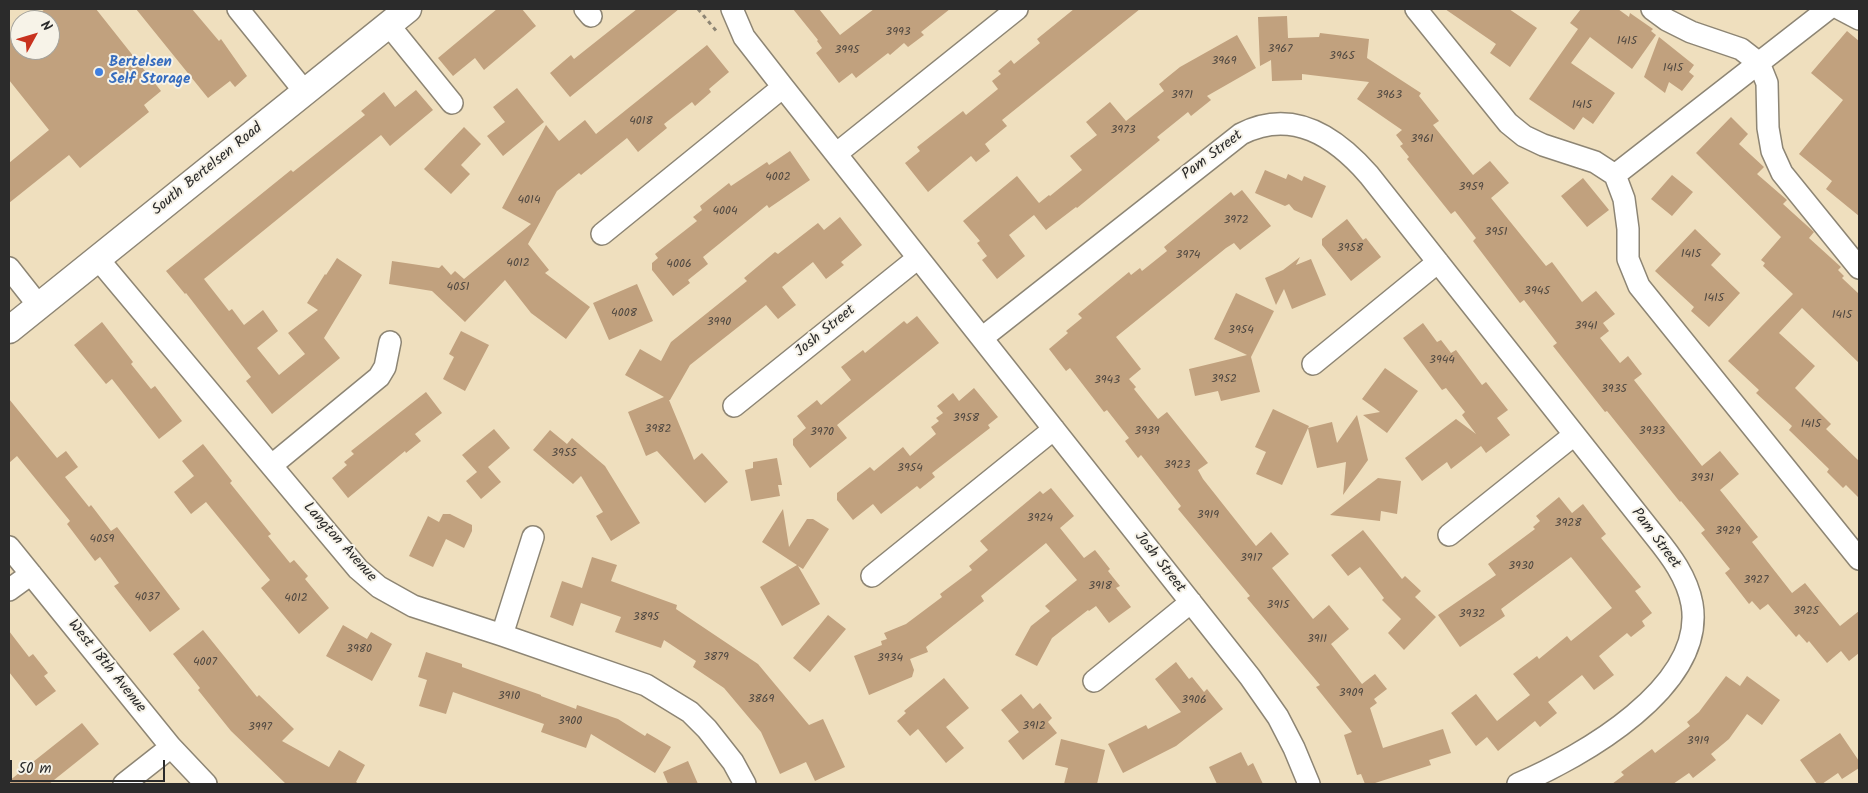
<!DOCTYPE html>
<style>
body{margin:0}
#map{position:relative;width:1868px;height:793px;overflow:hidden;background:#efdfbe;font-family:Kalam,sans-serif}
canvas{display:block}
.frame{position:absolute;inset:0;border:10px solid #2b2b2b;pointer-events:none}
.north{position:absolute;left:10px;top:10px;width:50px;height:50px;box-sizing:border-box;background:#f7f3e8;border:1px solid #a5a39c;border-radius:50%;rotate:51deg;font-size:14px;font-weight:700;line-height:20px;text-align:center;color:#2b2b2b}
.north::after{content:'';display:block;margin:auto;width:18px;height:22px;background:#c8321e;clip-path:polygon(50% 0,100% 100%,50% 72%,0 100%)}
.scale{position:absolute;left:10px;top:760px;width:155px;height:22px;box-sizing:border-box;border:2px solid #2b2b2b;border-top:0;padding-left:6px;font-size:15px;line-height:18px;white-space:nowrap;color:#2b2b2b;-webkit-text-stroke:4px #f7f3e8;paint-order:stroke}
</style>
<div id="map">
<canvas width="1868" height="793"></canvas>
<div class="frame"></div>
<div class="north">N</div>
<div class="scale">50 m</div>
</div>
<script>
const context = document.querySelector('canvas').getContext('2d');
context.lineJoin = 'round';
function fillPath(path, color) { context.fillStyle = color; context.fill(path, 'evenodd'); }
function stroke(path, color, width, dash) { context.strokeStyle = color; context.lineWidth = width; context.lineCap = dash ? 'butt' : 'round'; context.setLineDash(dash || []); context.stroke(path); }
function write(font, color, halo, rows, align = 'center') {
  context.font = font + ' Kalam,sans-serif'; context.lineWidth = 4; context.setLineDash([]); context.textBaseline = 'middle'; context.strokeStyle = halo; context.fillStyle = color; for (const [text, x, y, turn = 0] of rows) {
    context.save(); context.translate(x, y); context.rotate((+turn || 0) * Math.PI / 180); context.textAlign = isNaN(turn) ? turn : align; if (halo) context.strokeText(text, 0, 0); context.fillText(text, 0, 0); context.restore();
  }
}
fillPath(new Path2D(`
 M 45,9 L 96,9 L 161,91 L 144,105 L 149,112 L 80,168 L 69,155 L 9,203 L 9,163 L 49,130 L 9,80 L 9,38 L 20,29 L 20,50 L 50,50 L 50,20 L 31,20 Z
 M 136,9 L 192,9 L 219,41 L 221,39 L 247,76 L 235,87 L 230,81 L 208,98 Z
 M 497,9 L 522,9 L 536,26 L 484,70 L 475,58 L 453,76 L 438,58 Z
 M 637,9 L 679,9 L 570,97 L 550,73 L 571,55 L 574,59 Z
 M 793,9 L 819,9 L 840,35 L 874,9 L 950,9 L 921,32 L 924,35 L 908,47 L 904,43 L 890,55 L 888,53 L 856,78 L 852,73 L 839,83 L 816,53 L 822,48 L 817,41 L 818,40 Z
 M 1074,9 L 1140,9 L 1002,120 L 1007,126 L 985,144 L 990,151 L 976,162 L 971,156 L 928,192 L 905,163 L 920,151 L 917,147 L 963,111 L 966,115 L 998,89 L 992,81 L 1001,74 L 998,71 L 1011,60 L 1014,64 L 1040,43 L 1037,39 Z
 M 1445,9 L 1509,9 L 1537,28 L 1510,67 L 1490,53 L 1496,44 Z
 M 1581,9 L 1618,9 L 1629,17 L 1630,13 L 1653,29 L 1651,31 L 1656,35 L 1632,69 L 1590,37 L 1571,63 L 1615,93 L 1593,124 L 1583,117 L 1574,130 L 1529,99 L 1578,29 L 1570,23 Z
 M 1287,16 L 1288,38 L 1319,37 L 1320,33 L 1369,39 L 1367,58 L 1421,93 L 1419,96 L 1439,121 L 1433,125 L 1473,175 L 1490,161 L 1509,183 L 1491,198 L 1546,266 L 1552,262 L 1582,302 L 1596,291 L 1615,314 L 1603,323 L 1609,331 L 1600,338 L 1620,363 L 1628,356 L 1642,374 L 1634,380 L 1702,466 L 1720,451 L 1739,474 L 1720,490 L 1758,537 L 1752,542 L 1792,593 L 1805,583 L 1840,626 L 1859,611 L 1859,653 L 1849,661 L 1841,651 L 1827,663 L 1809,641 L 1807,643 L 1799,634 L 1796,637 L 1768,604 L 1760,610 L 1752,601 L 1749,604 L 1725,573 L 1730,569 L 1701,533 L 1705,530 L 1681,501 L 1680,502 L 1607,411 L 1605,412 L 1553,346 L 1557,343 L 1524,300 L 1520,303 L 1473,241 L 1476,238 L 1455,211 L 1451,214 L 1407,159 L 1409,157 L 1400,146 L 1403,144 L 1396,135 L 1402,130 L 1357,99 L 1369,82 L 1302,74 L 1302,80 L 1272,81 L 1271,60 L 1260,66 L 1258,17 Z
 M 1847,31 L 1859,41 L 1859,216 L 1826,189 L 1832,181 L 1799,154 L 1843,100 L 1811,73 Z
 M 1237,35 L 1256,68 L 1207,96 L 1211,100 L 1191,116 L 1188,112 L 1157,137 L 1160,140 L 1077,208 L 1076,207 L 1046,230 L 1034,215 L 1009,235 L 1025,256 L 997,279 L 982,260 L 987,256 L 977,243 L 980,241 L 963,221 L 1017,176 L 1039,203 L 1049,195 L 1050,196 L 1082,170 L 1070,156 L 1097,135 L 1086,122 L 1110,102 L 1126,121 L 1164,91 L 1159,84 L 1180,67 Z
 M 1659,37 L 1694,65 L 1689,72 L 1694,76 L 1682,91 L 1669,82 L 1665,93 L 1644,77 Z
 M 707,45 L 729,72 L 709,89 L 711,92 L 695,106 L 692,102 L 664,124 L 667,128 L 638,152 L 627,138 L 581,175 L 579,173 L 557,191 L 528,244 L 549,270 L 545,273 L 590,307 L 566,339 L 531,313 L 505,280 L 465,322 L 432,291 L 389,284 L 392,261 L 439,268 L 442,265 L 451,275 L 455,271 L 464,279 L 531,224 L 502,208 L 546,125 L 559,141 L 585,120 L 596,134 Z
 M 517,88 L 544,122 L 503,156 L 487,136 L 505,122 L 493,107 Z
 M 416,90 L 433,110 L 390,146 L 381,135 L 204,279 L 229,311 L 232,309 L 244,325 L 263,310 L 278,331 L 257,348 L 279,375 L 305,354 L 288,333 L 318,310 L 307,303 L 325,274 L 326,275 L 337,258 L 362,275 L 324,338 L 340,358 L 272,414 L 246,381 L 251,377 L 186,293 L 185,294 L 166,271 L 291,170 L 293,172 L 365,115 L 361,111 L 384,92 L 395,107 Z
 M 1731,117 L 1748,134 L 1739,144 L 1764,167 L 1757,174 L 1787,200 L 1783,204 L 1814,232 L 1809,238 L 1841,267 L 1838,270 L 1844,276 L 1842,278 L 1859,294 L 1859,363 L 1802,308 L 1779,333 L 1815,366 L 1795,388 L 1831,424 L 1826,429 L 1859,461 L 1859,498 L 1846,485 L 1843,488 L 1827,472 L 1829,469 L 1789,430 L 1792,426 L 1756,393 L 1759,390 L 1728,361 L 1793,294 L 1763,266 L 1765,263 L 1761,260 L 1781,237 L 1696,153 Z
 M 464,127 L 481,144 L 461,165 L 470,174 L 451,194 L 424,169 Z
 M 790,151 L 810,180 L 769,208 L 767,205 L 703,257 L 708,264 L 688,280 L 690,283 L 673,296 L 652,270 L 652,263 L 658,258 L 655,254 L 697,221 L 693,217 L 702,210 L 700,206 L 729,183 L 731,186 L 767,162 L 769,165 Z
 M 1265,170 L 1286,179 L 1288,174 L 1302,181 L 1304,176 L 1326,186 L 1312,218 L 1294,210 L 1289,204 L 1285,206 L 1255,193 Z
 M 1672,175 L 1693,192 L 1672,216 L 1651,199 Z
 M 1583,178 L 1609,210 L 1587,227 L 1561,196 Z
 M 1242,190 L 1271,226 L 1240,250 L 1234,243 L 1226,248 L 1116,337 L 1141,369 L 1129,379 L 1136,387 L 1134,389 L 1158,419 L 1167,412 L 1208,463 L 1198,470 L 1203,479 L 1256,546 L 1271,532 L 1289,554 L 1272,568 L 1313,619 L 1329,605 L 1349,629 L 1331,644 L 1362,684 L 1375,674 L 1387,689 L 1374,699 L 1377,703 L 1370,708 L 1383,748 L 1443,729 L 1451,753 L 1429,760 L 1431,765 L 1372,784 L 1365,784 L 1361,774 L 1357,775 L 1344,735 L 1352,732 L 1316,687 L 1320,685 L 1247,598 L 1250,596 L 1178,509 L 1181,506 L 1141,455 L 1138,458 L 1125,441 L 1129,438 L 1107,410 L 1104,412 L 1070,368 L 1066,371 L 1049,349 L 1068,333 L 1066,331 L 1082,318 L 1078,314 L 1129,272 L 1131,275 L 1140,268 L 1142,271 L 1167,251 L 1164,247 L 1231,192 L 1234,196 Z
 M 840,217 L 862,245 L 841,262 L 844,265 L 826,279 L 813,262 L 782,287 L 796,305 L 778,319 L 766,305 L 690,365 L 670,400 L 669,400 L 694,460 L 702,453 L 728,482 L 705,503 L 657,451 L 646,456 L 628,412 L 664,397 L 625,375 L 640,349 L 661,361 L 671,342 L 747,281 L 744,278 L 775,252 L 778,254 L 818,223 L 824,230 Z
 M 1347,219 L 1363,240 L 1366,238 L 1381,257 L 1351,281 L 1322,245 L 1322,239 Z
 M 1695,229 L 1721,254 L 1711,265 L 1740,293 L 1709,327 L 1691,311 L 1694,307 L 1655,271 Z
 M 1300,257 L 1296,265 L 1311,259 L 1326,295 L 1292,309 L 1284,289 L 1276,305 L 1265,278 L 1283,270 Z
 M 637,284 L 653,321 L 609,340 L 593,303 Z
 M 1236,293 L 1274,311 L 1251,357 L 1260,392 L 1221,401 L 1218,391 L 1195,396 L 1189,369 L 1247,355 L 1214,339 Z
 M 917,316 L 939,343 L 837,425 L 847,438 L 810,468 L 793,445 L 793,439 L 806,428 L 797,416 L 817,400 L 821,405 L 851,380 L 841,367 L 863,350 L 865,353 L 904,321 L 907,324 Z
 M 102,322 L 133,362 L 131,364 L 151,389 L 155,386 L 182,421 L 159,439 L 112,379 L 106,384 L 74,345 Z
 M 1423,323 L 1437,342 L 1441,340 L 1451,353 L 1456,350 L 1482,385 L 1486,382 L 1508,410 L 1497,418 L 1510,435 L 1486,453 L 1481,446 L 1451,469 L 1447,462 L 1422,481 L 1405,458 L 1456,419 L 1476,434 L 1462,415 L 1465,412 L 1446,388 L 1442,390 L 1403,338 Z
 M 461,331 L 489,345 L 465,391 L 443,379 L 454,357 L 449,354 Z
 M 1385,368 L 1418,391 L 1387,433 L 1363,415 L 1380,412 L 1362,399 Z
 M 974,388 L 998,417 L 988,425 L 990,428 L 932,473 L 935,477 L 920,489 L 917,486 L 881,514 L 873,504 L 853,520 L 837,500 L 837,493 L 870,467 L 874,471 L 903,447 L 910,456 L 936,434 L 931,427 L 939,421 L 936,418 L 943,413 L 937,406 L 953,393 L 959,401 Z
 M 426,392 L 442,413 L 415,434 L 421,441 L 406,453 L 405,451 L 348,498 L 332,478 L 347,465 L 344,462 L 354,454 L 351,451 Z
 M 9,399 L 57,458 L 66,451 L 78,467 L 65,477 L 89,507 L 91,505 L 111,531 L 117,527 L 180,609 L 150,632 L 114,586 L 119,583 L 100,557 L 95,561 L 67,524 L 70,521 L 17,456 L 9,463 Z
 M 1273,409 L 1309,426 L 1308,428 L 1332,422 L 1337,443 L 1357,415 L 1368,460 L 1343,495 L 1346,462 L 1317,468 L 1308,428 L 1282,485 L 1256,474 L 1266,452 L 1255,447 Z
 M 494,429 L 510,448 L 488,467 L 501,482 L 481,499 L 466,481 L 477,472 L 462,455 Z
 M 550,430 L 567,444 L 572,438 L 605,466 L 640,523 L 611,541 L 596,516 L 603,512 L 581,476 L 573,484 L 533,450 Z
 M 203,444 L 232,481 L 230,483 L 271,534 L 268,536 L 290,563 L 294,560 L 308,576 L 305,579 L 329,608 L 299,634 L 261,588 L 270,580 L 206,502 L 191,514 L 174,492 L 194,476 L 182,461 Z
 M 777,458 L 782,485 L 778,485 L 780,496 L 751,501 L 745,470 L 753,468 L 753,462 Z
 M 1378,478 L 1401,481 L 1397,514 L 1381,511 L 1380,521 L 1330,515 Z
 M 1051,488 L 1074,516 L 1060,528 L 1084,558 L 1095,550 L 1110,569 L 1108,571 L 1120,586 L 1116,588 L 1131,607 L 1109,623 L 1096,606 L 1089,611 L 1088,610 L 1052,638 L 1037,666 L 1015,655 L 1031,626 L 1050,611 L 1045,606 L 1077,580 L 1046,543 L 981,596 L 984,601 L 926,647 L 928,652 L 910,659 L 914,670 L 912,677 L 869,695 L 854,656 L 882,645 L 881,641 L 887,639 L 884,633 L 906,624 L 942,597 L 940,594 L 972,570 L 969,566 L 988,550 L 980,541 L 1040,491 L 1043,494 Z
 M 1559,497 L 1572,513 L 1583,504 L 1606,534 L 1601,538 L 1641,587 L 1635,591 L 1652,613 L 1642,621 L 1645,626 L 1631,637 L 1627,633 L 1599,656 L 1614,675 L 1594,690 L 1582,675 L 1548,702 L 1557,713 L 1540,727 L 1535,721 L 1498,751 L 1487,737 L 1476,746 L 1451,713 L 1476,694 L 1497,721 L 1530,695 L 1513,674 L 1537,656 L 1539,659 L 1567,636 L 1571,641 L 1612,608 L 1571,557 L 1501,609 L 1505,616 L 1460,647 L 1438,615 L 1496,575 L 1488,564 L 1535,529 L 1533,527 L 1540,521 L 1536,516 Z
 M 783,509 L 789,547 L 807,519 L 813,519 L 829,529 L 803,569 L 798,566 L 820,604 L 782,626 L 760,587 L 797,565 L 762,542 Z
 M 443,514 L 450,514 L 472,525 L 472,531 L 464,548 L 446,539 L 433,567 L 409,556 L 428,516 L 439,522 Z
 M 1363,530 L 1402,579 L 1405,576 L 1421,591 L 1415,597 L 1436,617 L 1404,650 L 1388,633 L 1401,619 L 1382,600 L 1384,598 L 1360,567 L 1348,576 L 1331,555 Z
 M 592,557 L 617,565 L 611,581 L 677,605 L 676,609 L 758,664 L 809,725 L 823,719 L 845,767 L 815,781 L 806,762 L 780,774 L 761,732 L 724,688 L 693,667 L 696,661 L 664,640 L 661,648 L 615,632 L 621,617 L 581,603 L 573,626 L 550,617 L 562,581 L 582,588 Z
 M 828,615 L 846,629 L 810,672 L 793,658 Z
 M 343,625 L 367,639 L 371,632 L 392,644 L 372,681 L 326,656 Z
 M 203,630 L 257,697 L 259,695 L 294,729 L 282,741 L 329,767 L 339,750 L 365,765 L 356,782 L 359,784 L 286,784 L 231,731 L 198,690 L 200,688 L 173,654 Z
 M 9,631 L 29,657 L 33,654 L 48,673 L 44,676 L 56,691 L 36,706 L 9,672 Z
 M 426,652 L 462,664 L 462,667 L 541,695 L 541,696 L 576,709 L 577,705 L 618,719 L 645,736 L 647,733 L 671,747 L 655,773 L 591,734 L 586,748 L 541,732 L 544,724 L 453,692 L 446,714 L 419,706 L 427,680 L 418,677 Z
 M 1176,662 L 1189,679 L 1192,677 L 1204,692 L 1207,689 L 1223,709 L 1176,746 L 1123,773 L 1108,744 L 1146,725 L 1148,729 L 1181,712 L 1155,679 Z
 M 1726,676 L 1740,686 L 1747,676 L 1780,700 L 1762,725 L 1747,714 L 1729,739 L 1711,754 L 1716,760 L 1693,778 L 1689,773 L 1673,784 L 1612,784 L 1624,775 L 1621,772 L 1652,749 L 1655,753 L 1690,726 L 1687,722 L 1699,712 Z
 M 944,678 L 969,708 L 946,727 L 964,748 L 946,763 L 918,729 L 910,736 L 897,721 L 906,713 L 904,711 Z
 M 1021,694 L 1033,709 L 1040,703 L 1052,718 L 1048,722 L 1057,733 L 1023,760 L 1008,741 L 1019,732 L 1001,710 Z
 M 82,723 L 99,744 L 49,784 L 9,784 L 9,781 Z
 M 1840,733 L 1859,761 L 1859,768 L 1842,779 L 1838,773 L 1822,784 L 1817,784 L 1800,760 Z
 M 1061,739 L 1105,750 L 1097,784 L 1064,784 L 1068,768 L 1055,765 Z
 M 1241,752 L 1248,766 L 1253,763 L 1263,784 L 1217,784 L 1209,767 Z
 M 688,761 L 698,784 L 668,784 L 663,772 Z`), '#c1a17e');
const minor = new Path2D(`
 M 238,9 L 305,92
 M 585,9 L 591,16
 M 732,9 L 744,37 L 783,87 L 1250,677 L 1278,717 L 1294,748 L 1309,784
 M 1416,9 L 1508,123 L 1524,136 L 1543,145 L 1595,162 L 1615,175 L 1624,199 L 1628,229 L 1628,259 L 1639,286 L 1859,559
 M 1652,9 L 1667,20 L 1691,32 L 1741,49 L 1759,63 L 1767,83 L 1768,128 L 1772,151 L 1782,173 L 1859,268
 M 1840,9 L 1859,19
 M 388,24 L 452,103
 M 836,154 L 1017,9
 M 1615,175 L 1828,9
 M 602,234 L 783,87
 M 98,259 L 358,569 L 379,587 L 413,606 L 502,635 L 646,685 L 690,712 L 707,729 L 733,762 L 745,784
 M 9,268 L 39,306
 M 982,338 L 1241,134 C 1292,108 1335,136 1369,175 L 1654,535 C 1671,556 1687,577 1692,604 C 1706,687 1581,757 1518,784
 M 1313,364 L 1438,262
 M 734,406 L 918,258
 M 272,465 L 379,377 L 385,367 L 390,342
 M 1449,535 L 1574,435
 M 9,547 L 171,747 L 206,784
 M 872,576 L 1054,429
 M 9,590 L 31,574
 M 502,635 L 533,537
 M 1094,681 L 1191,602
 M 124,784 L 171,747`);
const major = new Path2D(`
 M 9,330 L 408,9`);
stroke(minor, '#8d8574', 24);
stroke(major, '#8d8574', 29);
stroke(new Path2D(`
 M 698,9 L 718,33`), '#8d8574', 3, [4, 4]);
stroke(minor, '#fff', 21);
stroke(major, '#fff', 26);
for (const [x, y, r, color] of [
 [99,72,5,"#3f7fe0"]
]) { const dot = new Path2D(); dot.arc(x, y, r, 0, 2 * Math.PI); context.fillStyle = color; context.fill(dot); stroke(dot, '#f7f3e8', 2); }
write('12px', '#504840', null, [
 ["3993",898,33],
 ["1415",1627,42],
 ["3967",1280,50],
 ["3995",847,51],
 ["3965",1342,57],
 ["3969",1224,62],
 ["1415",1673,69],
 ["3971",1182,96],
 ["3963",1389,96],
 ["1415",1582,106],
 ["4018",641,122],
 ["3973",1123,131],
 ["3961",1422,140],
 ["4002",778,178],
 ["3959",1471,188],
 ["4014",529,201],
 ["4004",725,212],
 ["3972",1236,221],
 ["3951",1496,233],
 ["3958",1350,249],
 ["1415",1691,255],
 ["3974",1188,256],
 ["4012",518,264],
 ["4006",679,265],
 ["4051",458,288],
 ["3945",1537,292],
 ["1415",1714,299],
 ["4008",624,314],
 ["1415",1842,316],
 ["3990",719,323],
 ["3941",1586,327],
 ["3954",1241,331],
 ["3944",1442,361],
 ["3952",1224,380],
 ["3943",1107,381],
 ["3935",1614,390],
 ["3958",966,419],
 ["1415",1811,425],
 ["3982",658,430],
 ["3939",1147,432],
 ["3933",1652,432],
 ["3970",822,433],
 ["3955",564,454],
 ["3923",1177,466],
 ["3954",910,469],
 ["3931",1702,479],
 ["3919",1208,516],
 ["3924",1040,519],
 ["3928",1568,524],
 ["3929",1728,532],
 ["4059",102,540],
 ["3917",1251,559],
 ["3930",1521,567],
 ["3927",1756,581],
 ["3918",1100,587],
 ["4037",147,598],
 ["4012",296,599],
 ["3915",1278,606],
 ["3925",1806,612],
 ["3932",1472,615],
 ["3895",646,618],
 ["3911",1317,640],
 ["3980",359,650],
 ["3879",716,658],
 ["3934",890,659],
 ["4007",205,663],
 ["3909",1351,694],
 ["3910",509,697],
 ["3869",761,700],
 ["3906",1194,701],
 ["3900",570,722],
 ["3912",1034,727],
 ["3997",260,728],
 ["3919",1698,742]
]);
write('bold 15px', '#366cbe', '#f7f3e8', [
 ["Bertelsen",109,63],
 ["Self Storage",109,80]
], 'left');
write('15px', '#2b2b2b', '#f7f3e8', [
 ["Pam Street",1213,156,-37],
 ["South Bertelsen Road",208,170,-39],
 ["Josh Street",826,332,-39],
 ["Pam Street",1655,539,53],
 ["Langton Avenue",339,543,48],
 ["Josh Street",1159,563,52],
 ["West 18th Avenue",106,667,51]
]);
</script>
